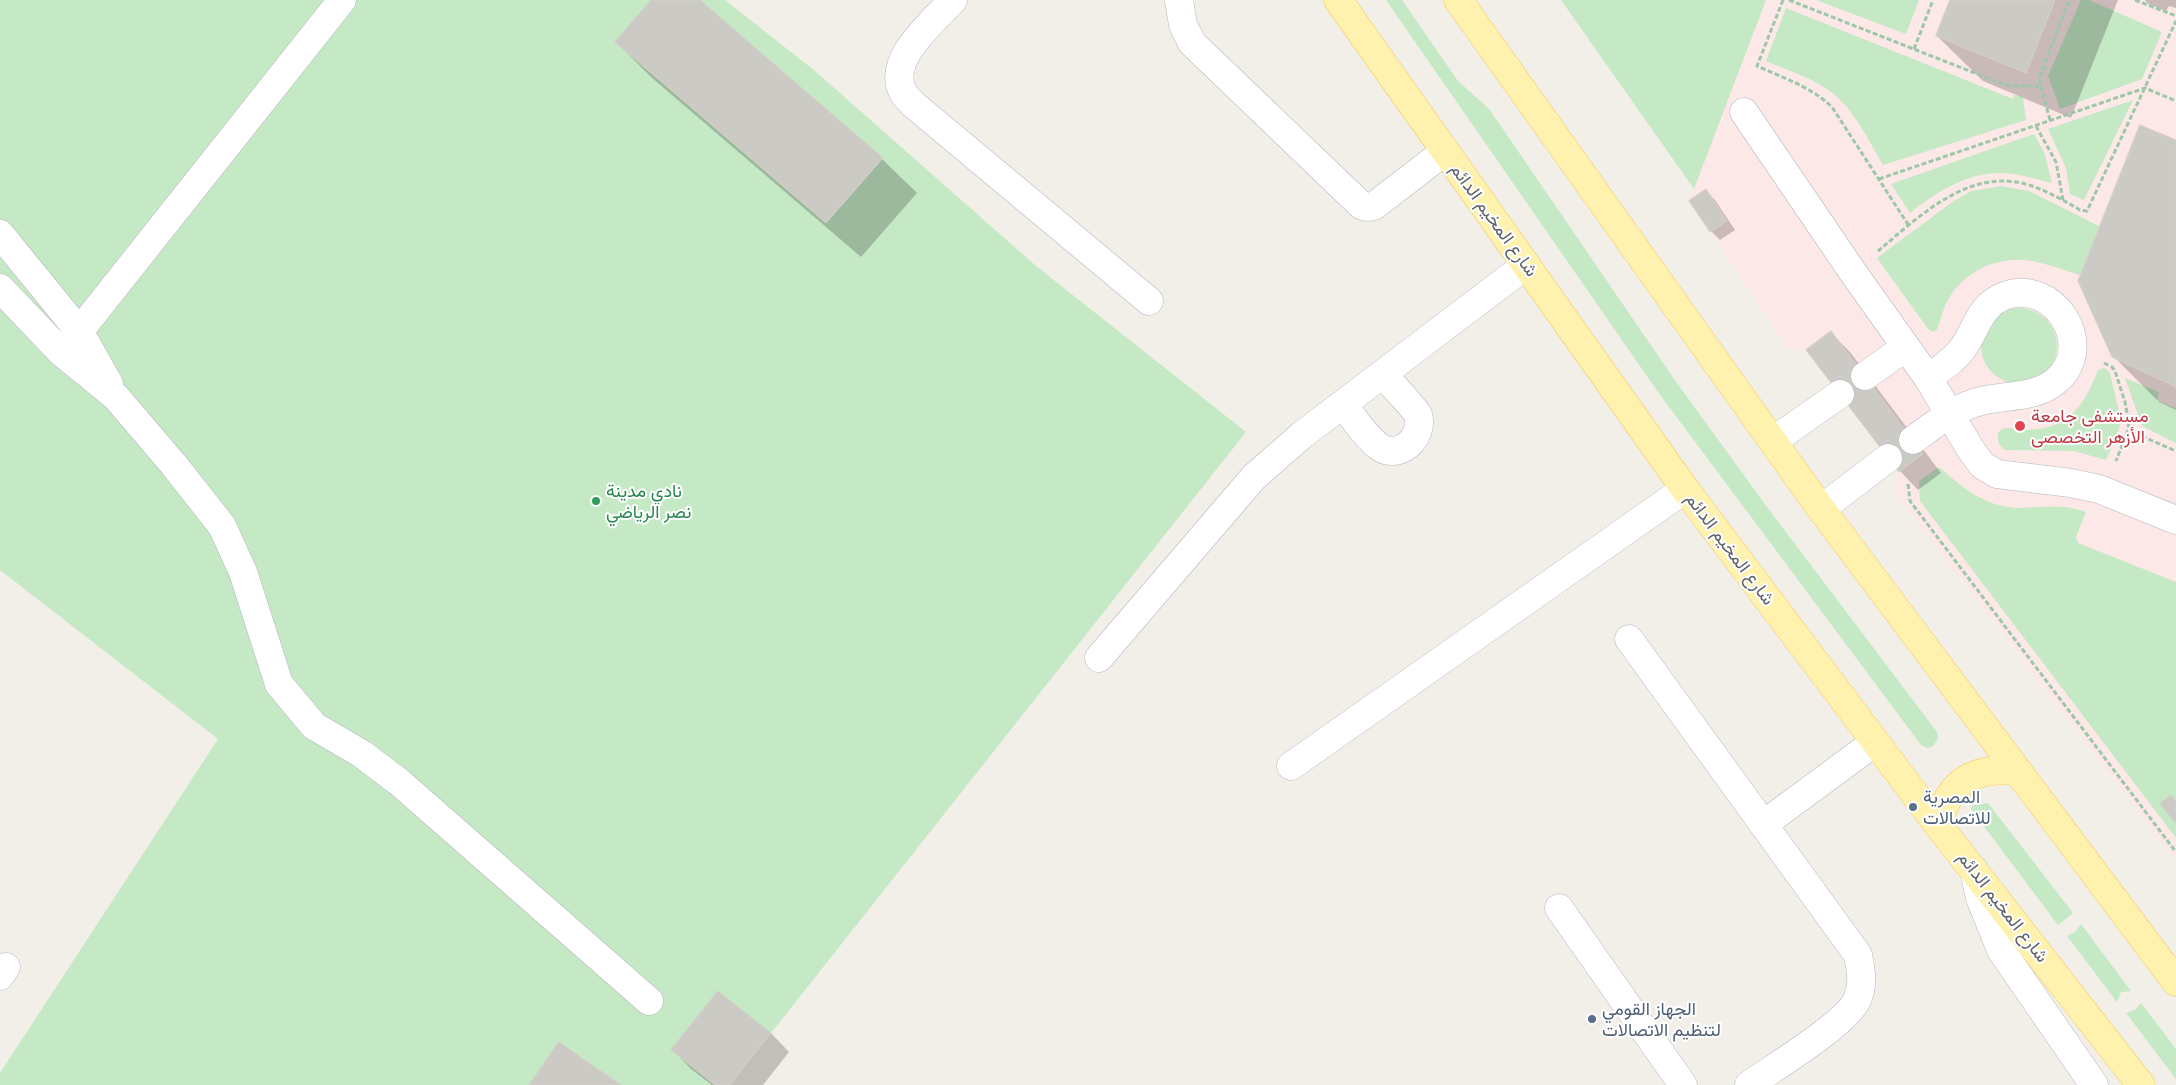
<!DOCTYPE html>
<meta charset="utf-8">
<style>
body{margin:0}
canvas{display:block;background:#f1efe8}
</style>
<canvas width="2176" height="1085"></canvas>
<script>
const context = document.querySelector('canvas').getContext('2d');
context.lineJoin = 'round';
function fillPath(path, color) { context.fillStyle = color; context.fill(path, 'evenodd'); }
function stroke(path, color, width, dash) { context.strokeStyle = color; context.lineWidth = width; context.lineCap = dash ? 'butt' : 'round'; context.setLineDash(dash || []); context.stroke(path); }
function write(font, color, halo, rows, align = 'center') {
  context.font = font + ' "Golos Text",Vazirmatn,sans-serif'; context.lineWidth = 4; context.setLineDash([]); context.textBaseline = 'middle'; context.strokeStyle = halo; context.fillStyle = color; for (const [text, x, y, turn = 0] of rows) {
    context.save(); context.translate(x, y); context.rotate((+turn || 0) * Math.PI / 180); context.textAlign = isNaN(turn) ? turn : align; if (halo) context.strokeText(text, 0, 0); context.fillText(text, 0, 0); context.restore();
  }
}
fillPath(new Path2D(`
 M 1766,0 L 2176,0 L 2176,861 L 1896,494 L 1899,472 L 1840,394 L 1806,350 L 1787,348 L 1689,201 Z`), '#fce8e6');
fillPath(new Path2D(`
 M 0,0 L 725,0 L 815,71 L 1036,266 L 1246,432 L 730,1085 L 0,1085 L 0,1073 L 218,739 L 0,570 Z
 M 1386,0 L 1402,0 L 1458,81 L 1488,108 L 1496,119 L 1674,379 L 1767,507 L 1937,732 L 1938,739 L 1933,746 L 1927,748 L 1921,745 L 1658,392 Z
 M 1561,0 L 1766,0 L 1694,189 Z
 M 1816,0 L 1919,0 L 1906,34 Z
 M 2081,0 L 2089,0 L 2162,32 L 2142,79 L 2060,109 L 2048,76 Z
 M 1786,8 L 2013,99 L 2014,95 L 2023,97 L 2026,120 L 1883,165 C 1869,141 1856,113 1835,95 C 1815,78 1789,71 1766,61 Z
 M 2133,100 L 2084,200 L 2070,194 L 2066,168 L 2048,129 Z
 M 2034,134 L 2044,152 L 2052,183 C 2034,179 2016,172 1998,173 C 1965,174 1935,193 1910,213 L 1891,184 Z
 M 2001,186 L 2029,191 L 2099,226 L 2080,275 C 2064,270 2048,264 2032,261 C 2001,255 1965,270 1949,298 C 1943,308 1941,319 1937,330 L 1933,332 L 1929,330 L 1877,258 L 1955,200 L 1972,191 Z
 M1981 346a38 38 0 1 1 76 0a38 38 0 1 1-76 0Z
 M 2105,368 L 2110,373 L 2121,420 L 2118,433 L 2106,460 L 2074,451 L 2005,450 C 1997,445 1993,429 2007,428 C 2013,428 2020,430 2026,430 C 2069,429 2084,406 2098,370 Z
 M 2125,378 L 2159,392 L 2157,401 L 2176,408 L 2176,443 L 2142,426 Z
 M 1939,467 C 1963,488 1986,508 2020,508 C 2044,507 2063,504 2086,512 L 2076,537 L 2078,543 L 2176,582 L 2176,801 L 2171,795 L 2161,804 L 2176,824 L 2176,838 L 1920,501 L 1919,481 Z
 M 1988,803 L 2073,913 L 2058,925 L 1971,809 L 1973,805 Z
 M 2081,924 L 2131,991 L 2121,992 L 2117,1002 L 2067,936 L 2075,932 Z
 M 2141,1003 L 2176,1049 L 2176,1079 L 2126,1013 L 2135,1010 Z`), '#c5e8c5');
fillPath(new Path2D(`
 M 653,0 L 698,0 L 882,159 L 917,193 L 861,257 L 651,77 L 616,42 Z
 M 1951,0 L 2118,0 L 2071,118 L 1983,81 L 1937,36 Z
 M 2145,0 L 2176,0 L 2176,8 L 2169,6 L 2166,11 L 2148,4 Z
 M 2176,141 L 2176,410 L 2159,402 L 2113,356 Z
 M 1706,191 L 1715,200 L 1735,230 L 1720,240 L 1711,231 Z
 M 1831,333 L 1850,352 L 1941,473 L 1918,490 L 1900,471 Z
 M 771,1033 L 789,1052 L 763,1085 L 712,1085 L 691,1069 L 673,1050 Z`), '#0003');
const building = new Path2D(`
 M 651,0 L 700,0 L 883,158 L 826,223 L 615,42 Z
 M 1950,0 L 2055,0 L 2026,73 L 1936,36 Z
 M 2140,125 L 2176,140 L 2176,387 L 2112,357 L 2078,281 Z
 M 1706,189 L 1727,221 L 1710,232 L 1689,201 Z
 M 1831,331 L 1923,454 L 1899,472 L 1806,350 Z
 M 2171,795 L 2176,801 L 2176,824 L 2160,804 Z
 M 718,991 L 771,1033 L 730,1085 L 715,1085 L 671,1050 Z
 M 559,1042 L 621,1085 L 529,1085 Z`);
fillPath(building, '#cccac5');
stroke(building, '#d6d1c6', 1);
const minor = new Path2D(`
 M 953,0 C 933,22 884,61 904,94 C 907,98 911,102 914,105 L 1149,301
 M 1179,0 L 1183,25 L 1192,43 L 1362,206 L 1368,207 L 1374,206 L 1444,152
 M 1744,112 L 1852,271 L 1928,378 L 1971,450 L 1982,465 L 1997,474 L 2071,483 L 2099,489 L 2176,520
 M 0,234 L 79,331 L 109,384
 M 0,288 L 62,353 L 116,397 L 174,465 L 222,526 L 243,572 L 279,684 L 314,726 L 362,754 L 399,782 L 649,1001
 M 62,353 L 342,0
 M 1865,376 L 1906,347
 M 1343,405 C 1354,418 1365,436 1378,446 C 1398,462 1425,437 1418,415 C 1415,408 1389,382 1383,374
 M 1913,440 C 1932,426 1951,411 1974,403 C 2003,393 2033,401 2057,380 C 2096,346 2055,277 2004,296 C 1980,305 1976,330 1963,348 C 1954,361 1940,369 1928,378
 M 1773,441 L 1840,394
 M 1821,509 L 1888,458
 M 1629,639 L 1858,955 C 1861,971 1864,984 1857,1000 C 1846,1024 1773,1068 1749,1085
 M 1099,658 L 1254,477 L 1302,435 L 1526,265
 M 1291,766 L 1685,489
 M 1764,824 L 1875,742
 M 1974,870 L 1980,898 L 2001,950 L 2094,1085
 M 1559,908 L 1683,1085
 M 0,976 L 6,967`);
const major = new Path2D(`
 M 1338,0 L 1685,489 L 1938,825 L 2141,1085
 M 1458,0 L 1821,509 L 2176,982
 M 1938,825 C 1948,782 1975,765 2018,772`);
stroke(minor, '#b5b8bc', 29);
stroke(major, '#f2c960', 29);
stroke(new Path2D(`
 M 1783,0 L 1757,66 C 1784,78 1811,87 1832,107 L 1909,226
 M 1789,0 L 2000,83 L 2011,86 L 2039,86
 M 2135,0 L 2176,16
 M 1914,49 L 1933,0
 M 2050,120 L 2039,79 L 2069,0
 M 2036,126 L 2056,162 L 2063,200
 M 1879,179 L 2145,88 L 2176,101
 M 1878,251 C 1921,215 1971,165 2032,186 C 2049,192 2065,201 2080,210 L 2087,211 L 2176,21
 M 2104,363 L 2112,367 L 2115,371 L 2125,402 L 2129,423 L 2128,430 L 2116,461
 M 2128,430 L 2176,451
 M 1908,484 L 1910,501 L 2176,852`), '#9cc7a9', 3, [5, 2.5]);
stroke(minor, '#fff', 28);
stroke(major, '#fff2af', 28);
for (const [x, y, r, color] of [
 [2020,426,6,"#e0444e"],
 [596,501,5,"#2e9e5b"],
 [1913,807,5,"#5c6f8a"],
 [1592,1019,5,"#5c6f8a"]
]) { const dot = new Path2D(); dot.arc(x, y, r, 0, 2 * Math.PI); context.fillStyle = color; context.fill(dot); stroke(dot, '#fff', 2); }
write('18px', '#5f6368', '#fff', [
 ["شارع المخيم الدائم",1494,220,54],
 ["شارع المخيم الدائم",1730,549,53],
 ["شارع المخيم الدائم",2003,907,52]
]);
write('18px', '#be3a42', '#fff', [
 ["مستشفى جامعة",2031,416],
 ["الأزهر التخصصى",2031,437]
], 'left');
write('18px', '#27864d', '#fff', [
 ["نادي مدينة",606,491],
 ["نصر الرياضي",606,512]
], 'left');
write('18px', '#4e5e75', '#fff', [
 ["المصرية",1923,797],
 ["للاتصالات",1923,818],
 ["الجهاز القومي",1602,1009],
 ["لتنظيم الاتصالات",1602,1030]
], 'left');
</script>
